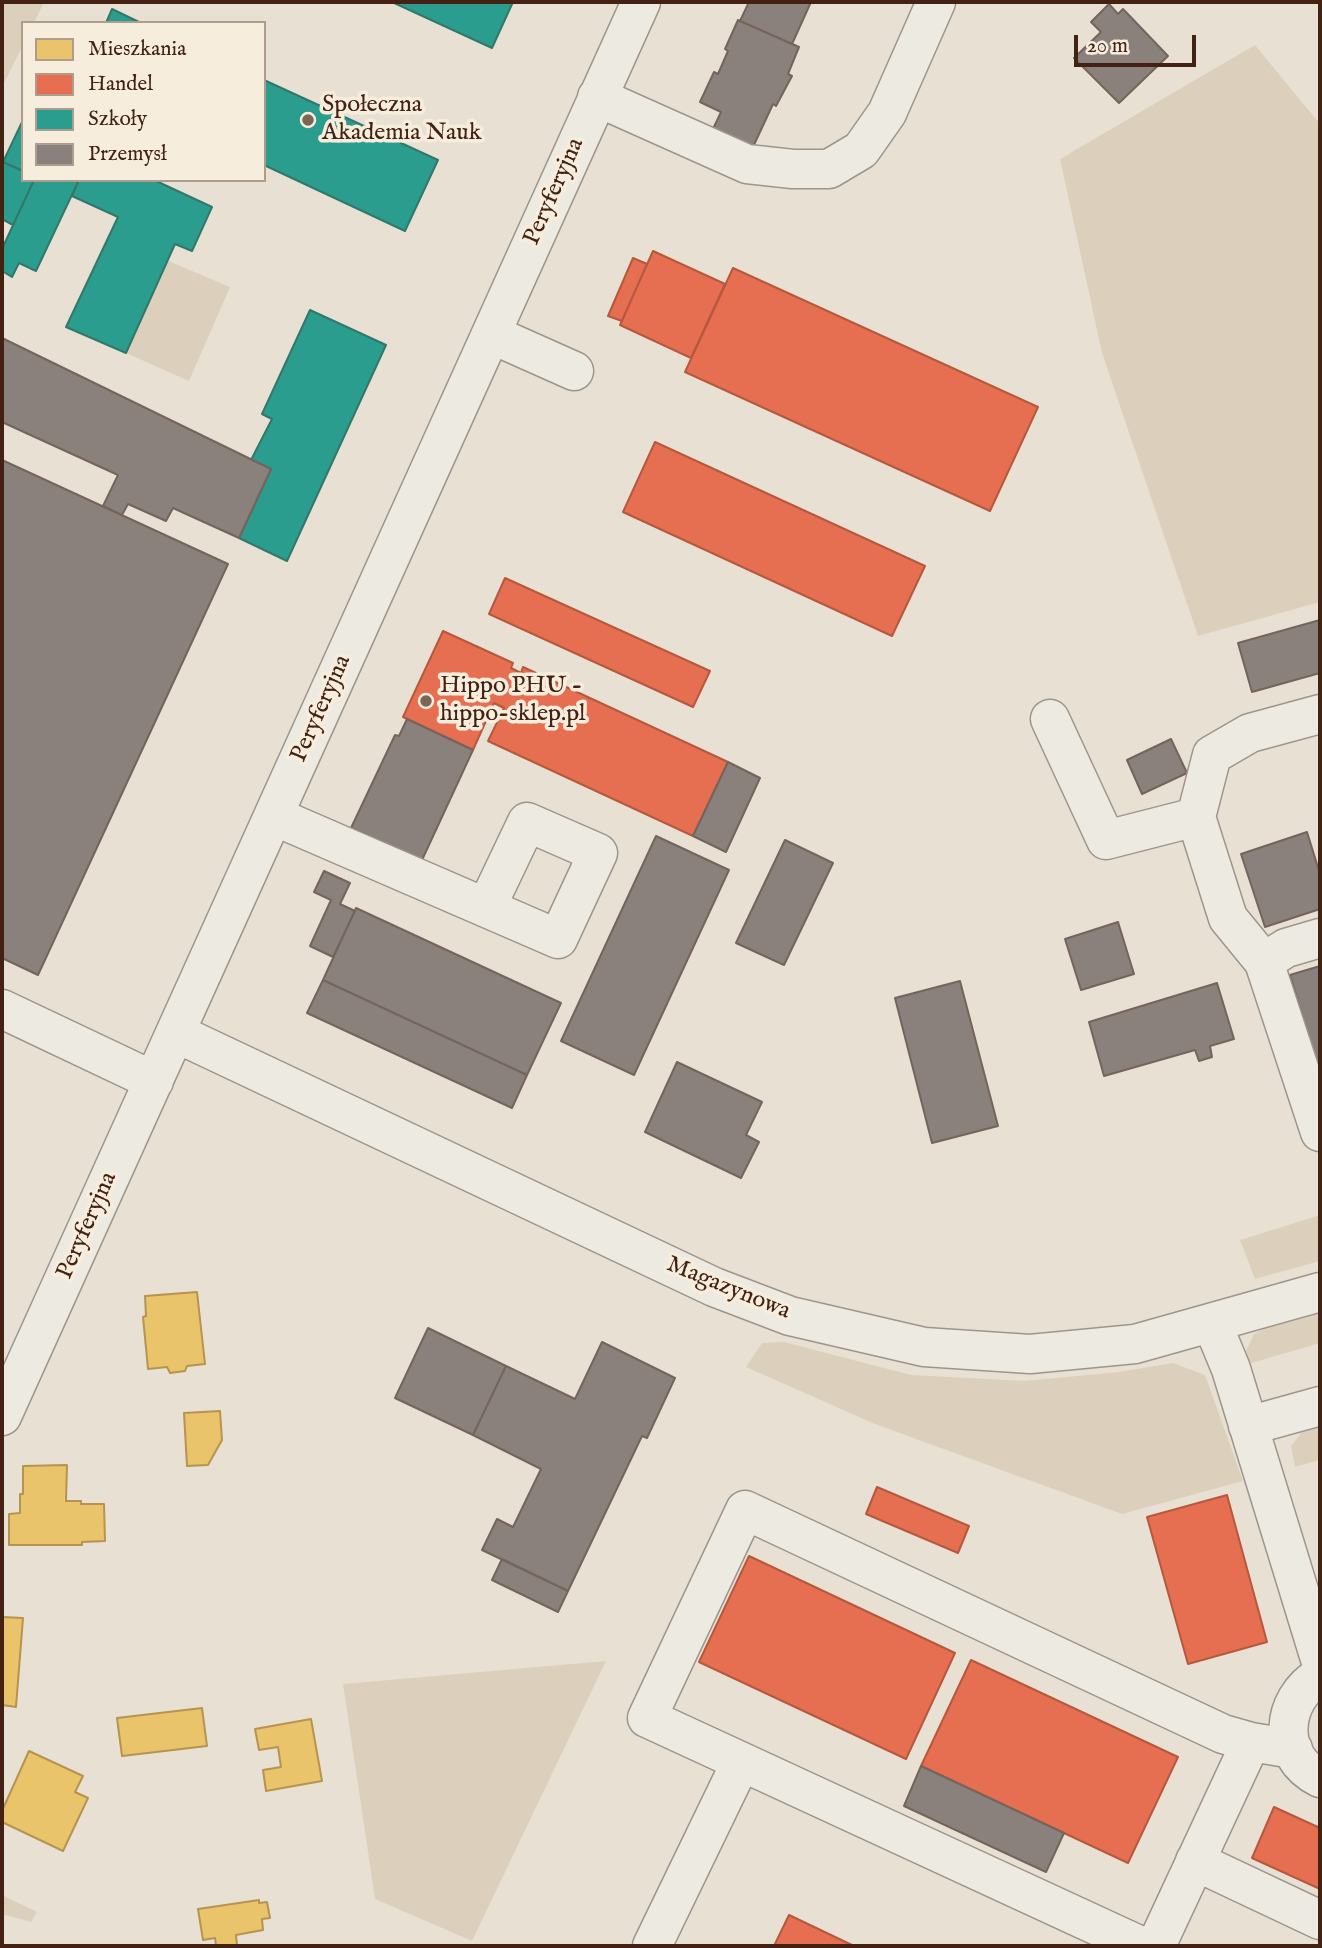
<!DOCTYPE html>
<meta charset="utf-8">
<style>
body{margin:0}
#map{position:relative;width:1322px;height:1948px;overflow:hidden;background:#e8e1d3;font-family:"IM FELL English",serif}
canvas{display:block}
.frame{position:absolute;inset:0;border:4px solid #432213;pointer-events:none}
.legend{position:absolute;left:21px;top:21px;width:245px;height:161px;box-sizing:border-box;background:#f6eddd;border:2px solid #ae9c8c;margin:0;padding:9px 12px;list-style:none;font-size:21px;color:#432213}
.legend li{display:flex;align-items:center;gap:14px;height:35px}
.legend b{width:35px;border:2px solid #ae9c8c}
.scale{position:absolute;left:1074px;top:35px;width:122px;height:32px;box-sizing:border-box;border:4px solid #432213;border-top:0;padding-left:9px;font-size:21px;line-height:24px;white-space:nowrap;color:#432213;-webkit-text-stroke:5px #f6eddd;paint-order:stroke}
</style>
<div id="map">
<canvas width="1322" height="1948"></canvas>
<div class="frame"></div>
<ul class="legend">
<li><b style="height:19px;background:#e9c46a"></b>Mieszkania</li>
<li><b style="height:19px;background:#e76f51"></b>Handel</li>
<li><b style="height:19px;background:#2a9d8f"></b>Szkoły</li>
<li><b style="height:19px;background:#8a817c"></b>Przemysł</li>
</ul>
<div class="scale">20 m</div>
</div>
<script>
const context = document.querySelector('canvas').getContext('2d');
context.lineJoin = 'round';
function fillPath(path, color) { context.fillStyle = color; context.fill(path, 'evenodd'); }
function stroke(path, color, width, dash) { context.strokeStyle = color; context.lineWidth = width; context.lineCap = dash ? 'butt' : 'round'; context.setLineDash(dash || []); context.stroke(path); }
function write(font, color, halo, rows, align = 'center') {
  context.font = font + ' "IM FELL English",serif'; context.lineWidth = 7; context.setLineDash([]); context.textBaseline = 'middle'; context.strokeStyle = halo; context.fillStyle = color; for (const [text, x, y, turn = 0] of rows) {
    context.save(); context.translate(x, y); context.rotate((+turn || 0) * Math.PI / 180); context.textAlign = isNaN(turn) ? turn : align; if (halo) context.strokeText(text, 0, 0); context.fillText(text, 0, 0); context.restore();
  }
}
fillPath(new Path2D(`
 M 2,2 L 44,2 L 34,23 L 23,23 L 23,45 L 2,87 Z
 M 1255,45 L 1320,124 L 1320,602 L 1198,636 L 1102,353 L 1060,159 Z
 M 166,260 L 230,287 L 189,381 L 126,353 Z
 M 1320,1215 L 1320,1261 L 1255,1279 L 1240,1240 Z
 M 1320,1311 L 1320,1343 L 1248,1364 L 1246,1351 L 1254,1334 L 1273,1324 Z
 M 784,1342 L 911,1375 L 1025,1381 L 1119,1372 L 1173,1363 L 1205,1375 L 1243,1481 L 1122,1514 L 875,1424 L 746,1367 L 762,1343 Z
 M 1320,1420 L 1320,1460 L 1295,1467 L 1291,1446 L 1302,1432 Z
 M 606,1661 L 472,1941 L 375,1899 L 343,1684 Z
 M 2,1895 L 37,1912 L 31,1922 L 2,1914 Z`), '#dcd0bd');
const homes = new Path2D(`
 M 197,1292 L 205,1364 L 187,1366 L 185,1371 L 170,1373 L 167,1367 L 148,1369 L 143,1317 L 146,1316 L 145,1296 Z
 M 220,1411 L 222,1440 L 208,1465 L 187,1466 L 184,1413 Z
 M 67,1465 L 66,1501 L 81,1501 L 81,1504 L 104,1504 L 105,1541 L 82,1542 L 82,1545 L 9,1545 L 9,1514 L 20,1513 L 20,1494 L 23,1494 L 23,1466 Z
 M 2,1617 L 23,1618 L 16,1707 L 2,1705 Z
 M 202,1708 L 207,1746 L 122,1756 L 117,1718 Z
 M 311,1719 L 322,1781 L 266,1791 L 263,1770 L 281,1767 L 278,1747 L 259,1750 L 255,1729 Z
 M 29,1751 L 83,1776 L 75,1792 L 88,1798 L 63,1851 L 2,1822 L 2,1811 Z
 M 259,1900 L 259,1903 L 267,1902 L 270,1918 L 262,1919 L 263,1930 L 236,1935 L 237,1945 L 231,1946 L 216,1946 L 215,1938 L 203,1940 L 198,1909 Z`);
fillPath(homes, '#e9c46a');
stroke(homes, '#b79350', 2);
const shops = new Path2D(`
 M 653,251 L 725,284 L 691,358 L 620,325 Z
 M 633,258 L 647,264 L 622,321 L 608,316 Z
 M 733,268 L 1038,407 L 990,511 L 685,372 Z
 M 655,442 L 925,566 L 892,636 L 623,512 Z
 M 505,578 L 710,671 L 693,707 L 489,614 Z
 M 443,631 L 513,663 L 511,668 L 521,673 L 523,667 L 728,762 L 693,836 L 488,741 L 504,708 L 494,703 L 473,750 L 403,717 Z
 M 877,1487 L 969,1526 L 958,1553 L 866,1514 Z
 M 1227,1495 L 1267,1642 L 1188,1664 L 1147,1517 Z
 M 749,1556 L 955,1653 L 906,1759 L 699,1662 Z
 M 971,1660 L 1178,1757 L 1128,1863 L 921,1766 Z
 M 1274,1807 L 1320,1828 L 1320,1889 L 1252,1858 Z
 M 789,1915 L 854,1946 L 774,1946 Z`);
fillPath(shops, '#e76f51');
stroke(shops, '#b6583e', 2);
const schools = new Path2D(`
 M 392,2 L 513,2 L 492,48 Z
 M 112,9 L 141,23 L 106,23 Z
 M 264,80 L 438,160 L 405,231 L 264,165 Z
 M 23,120 L 23,171 L 3,162 Z
 M 3,162 L 23,171 L 23,180 L 34,180 L 13,225 L 2,219 Z
 M 34,180 L 73,180 L 78,182 L 36,271 L 19,263 L 12,277 L 2,271 L 2,249 Z
 M 73,180 L 154,180 L 212,207 L 192,251 L 175,244 L 126,353 L 66,327 L 118,217 L 72,196 L 78,182 Z
 M 310,310 L 386,345 L 287,561 L 239,538 L 271,469 L 251,460 L 272,419 L 262,414 Z`);
fillPath(schools, '#2a9d8f');
stroke(schools, '#32786a', 2);
const industry = new Path2D(`
 M 749,2 L 811,2 L 792,44 L 740,21 Z
 M 1109,4 L 1118,14 L 1123,9 L 1168,56 L 1119,103 L 1074,58 L 1101,32 L 1091,22 Z
 M 738,20 L 799,47 L 788,74 L 792,76 L 776,106 L 773,104 L 753,147 L 713,129 L 721,112 L 700,102 L 714,72 L 718,74 L 728,51 L 725,49 Z
 M 2,338 L 271,469 L 239,538 L 173,508 L 166,521 L 128,504 L 122,515 L 103,506 L 118,475 L 2,422 Z
 M 2,460 L 228,564 L 38,975 L 2,958 Z
 M 1320,620 L 1320,673 L 1252,692 L 1238,643 Z
 M 407,719 L 473,750 L 422,860 L 351,828 L 395,735 L 399,736 Z
 M 1171,739 L 1187,773 L 1142,794 L 1127,760 Z
 M 728,762 L 760,778 L 726,852 L 693,836 Z
 M 1307,832 L 1320,874 L 1320,909 L 1265,927 L 1241,854 Z
 M 656,836 L 729,870 L 634,1075 L 561,1041 Z
 M 785,840 L 833,863 L 784,965 L 736,943 Z
 M 324,871 L 350,883 L 340,904 L 355,911 L 333,957 L 310,946 L 331,900 L 314,892 Z
 M 356,908 L 561,1003 L 527,1075 L 323,980 Z
 M 1118,922 L 1134,974 L 1081,990 L 1065,939 Z
 M 1320,966 L 1320,1067 L 1318,1068 L 1290,975 Z
 M 323,980 L 527,1075 L 512,1108 L 307,1013 Z
 M 960,981 L 998,1126 L 932,1143 L 895,998 Z
 M 1217,983 L 1234,1039 L 1210,1046 L 1212,1057 L 1199,1061 L 1195,1050 L 1104,1076 L 1089,1022 Z
 M 677,1062 L 762,1102 L 746,1135 L 759,1142 L 741,1178 L 645,1132 Z
 M 428,1328 L 506,1366 L 473,1435 L 395,1398 Z
 M 602,1342 L 675,1378 L 647,1438 L 642,1436 L 568,1591 L 482,1550 L 497,1519 L 513,1527 L 541,1469 L 473,1435 L 506,1366 L 575,1399 Z
 M 502,1559 L 568,1591 L 558,1612 L 492,1580 Z
 M 921,1766 L 1064,1833 L 1046,1872 L 904,1806 Z`);
fillPath(industry, '#8a817c');
stroke(industry, '#75645c', 2);
const minor = new Path2D(`
 M 597,97 L 747,164 L 793,169 L 829,169 L 861,150 L 887,113 L 936,2
 M 491,334 L 574,371
 M 1320,714 L 1250,733 L 1212,755 L 1196,817 L 1228,918 L 1264,962 L 1320,1132
 M 1050,719 L 1106,840 L 1196,817
 M 274,816 L 558,939 L 598,853 L 527,822 L 486,908
 M 1264,962 L 1286,948 L 1320,938
 M 2,1009 L 154,1081
 M 176,1033 L 714,1287 L 790,1316 L 924,1347 L 1030,1354 L 1135,1344 L 1320,1292
 M 1212,1323 L 1231,1369 L 1320,1659
 M 2,1416 L 641,2
 M 1248,1426 L 1320,1406
 M 1320,1676 C 1281,1699 1275,1756 1320,1778
 M 1195,1861 L 1320,1920
 M 652,1946 L 741,1762
 M 1141,1946 L 647,1718 L 745,1510 L 1223,1734 L 1251,1742 L 1293,1749
 M 1156,1946 L 1251,1742`);
stroke(minor, '#9d958b', 41);
stroke(minor, '#edeae2', 38);
for (const [x, y, r, color] of [
 [308,120,7,"#7d6556"],
 [426,701,7,"#7d6556"]
]) { const dot = new Path2D(); dot.arc(x, y, r, 0, 2 * Math.PI); context.fillStyle = color; context.fill(dot); stroke(dot, '#f6eddd', 2.5); }
write('24px', '#432213', '#f6eddd', [
 ["Społeczna",322,106],
 ["Akademia Nauk",322,134],
 ["Hippo PHU -",440,687],
 ["hippo-sklep.pl",440,715]
], 'left');
write('24px', '#432213', '#f6eddd', [
 ["Peryferyjna",555,192,-66],
 ["Peryferyjna",322,709,-66],
 ["Peryferyjna",88,1226,-66],
 ["Magazynowa",728,1289,22]
]);
</script>
